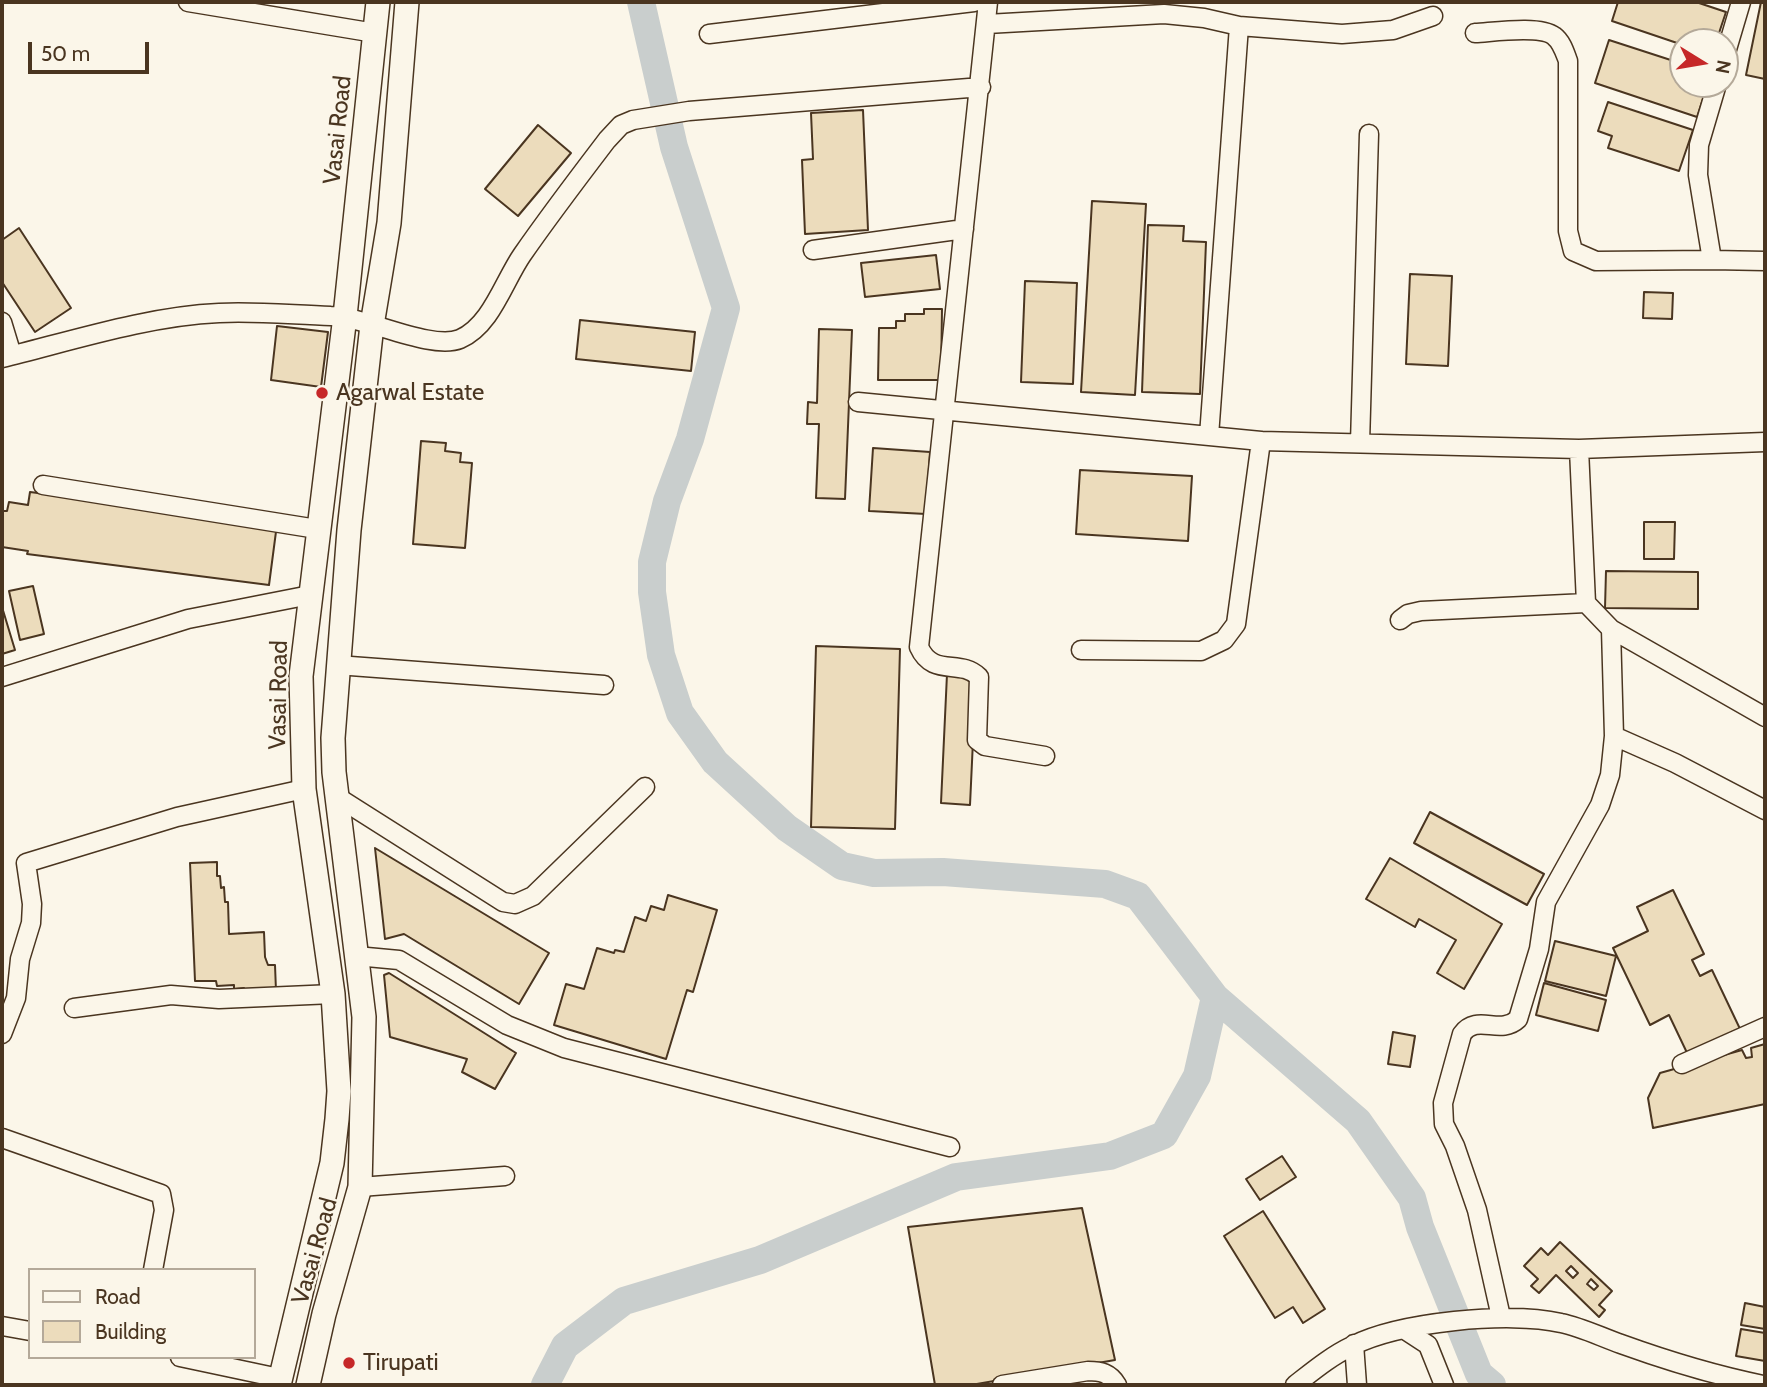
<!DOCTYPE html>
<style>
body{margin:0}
#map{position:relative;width:1767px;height:1387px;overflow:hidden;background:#fbf6e9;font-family:Cabin,sans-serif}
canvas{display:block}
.frame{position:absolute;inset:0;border:4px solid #4a3520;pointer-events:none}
.legend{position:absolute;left:28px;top:1268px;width:228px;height:91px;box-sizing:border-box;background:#fbf6e9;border:2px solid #b4a999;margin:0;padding:9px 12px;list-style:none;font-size:21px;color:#4a3520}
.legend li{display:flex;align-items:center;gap:14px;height:35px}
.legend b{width:35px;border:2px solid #b4a999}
.north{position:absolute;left:1669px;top:28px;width:70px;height:70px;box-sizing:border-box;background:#fbf6e9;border:2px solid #b4a999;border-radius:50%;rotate:101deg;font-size:19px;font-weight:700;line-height:28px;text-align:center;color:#4a3520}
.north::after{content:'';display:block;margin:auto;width:24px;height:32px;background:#c62828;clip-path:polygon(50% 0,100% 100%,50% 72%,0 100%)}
.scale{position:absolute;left:28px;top:42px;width:121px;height:32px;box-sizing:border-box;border:4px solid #4a3520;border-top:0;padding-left:9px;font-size:21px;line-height:24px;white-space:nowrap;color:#4a3520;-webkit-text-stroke:5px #fbf6e9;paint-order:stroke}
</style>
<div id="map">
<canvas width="1767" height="1387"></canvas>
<div class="frame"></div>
<ul class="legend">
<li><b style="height:9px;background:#fbf6e9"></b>Road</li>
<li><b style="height:19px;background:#ecdcbc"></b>Building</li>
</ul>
<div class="north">N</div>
<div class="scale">50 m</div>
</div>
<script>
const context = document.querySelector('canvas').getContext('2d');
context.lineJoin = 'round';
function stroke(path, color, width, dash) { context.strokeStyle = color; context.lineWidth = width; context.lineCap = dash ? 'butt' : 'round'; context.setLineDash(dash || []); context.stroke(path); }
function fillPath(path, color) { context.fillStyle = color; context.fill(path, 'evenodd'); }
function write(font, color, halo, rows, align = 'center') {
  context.font = font + ' Cabin,sans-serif'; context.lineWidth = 5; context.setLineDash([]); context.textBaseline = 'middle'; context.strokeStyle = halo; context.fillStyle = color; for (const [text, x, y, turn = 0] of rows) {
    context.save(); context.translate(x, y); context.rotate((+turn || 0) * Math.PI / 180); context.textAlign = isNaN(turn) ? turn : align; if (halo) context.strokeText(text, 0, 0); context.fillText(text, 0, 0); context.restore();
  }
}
stroke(new Path2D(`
 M 641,2 L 674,147 L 726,308 L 690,439 L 667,501 L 652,562 L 652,592 L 661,655 L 680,713 L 715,762 L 787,828 L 842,866 L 874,873 L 943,872 L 1105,884 L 1138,896 L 1215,997 L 1358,1121 L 1412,1198 L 1420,1227 L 1479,1374 L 1492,1385
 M 545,1385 L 565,1346 L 624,1301 L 760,1260 L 956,1177 L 1110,1156 L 1164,1135 L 1197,1076 L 1215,997`), '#c9cecd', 28);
const building = new Path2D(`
 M 1618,2 L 1696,2 L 1726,12 L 1716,42 L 1683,42 L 1683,45 L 1612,21 Z
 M 1761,2 L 1765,2 L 1765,79 L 1746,75 Z
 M 1609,40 L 1683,64 L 1683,84 L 1708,84 L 1697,117 L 1595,83 Z
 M 1608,102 L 1693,130 L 1679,171 L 1608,148 L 1612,136 L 1598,131 Z
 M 863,110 L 868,230 L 805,234 L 802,160 L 813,159 L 811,113 Z
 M 538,125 L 571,153 L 518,216 L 485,189 Z
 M 1092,201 L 1146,204 L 1135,395 L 1081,392 Z
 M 1148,225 L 1184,226 L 1183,241 L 1206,242 L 1200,394 L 1142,392 Z
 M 19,228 L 71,308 L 35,332 L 2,282 L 2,240 Z
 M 936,255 L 940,289 L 865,297 L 861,263 Z
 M 1410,274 L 1452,276 L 1448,366 L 1406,364 Z
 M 1025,281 L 1077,283 L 1073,384 L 1021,382 Z
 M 1644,292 L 1673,293 L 1672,319 L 1643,318 Z
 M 924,309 L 942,309 L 941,380 L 878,380 L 879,328 L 896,328 L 896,321 L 905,321 L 905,314 L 924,314 Z
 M 580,320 L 695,332 L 691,371 L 576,359 Z
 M 277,326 L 328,332 L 321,387 L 271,380 Z
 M 819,329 L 852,330 L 845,499 L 816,498 L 819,424 L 807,424 L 808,402 L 817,403 Z
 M 421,441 L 446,443 L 445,451 L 461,453 L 460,462 L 472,463 L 465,548 L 413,544 Z
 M 873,448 L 930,452 L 926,514 L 869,511 Z
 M 1080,470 L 1192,476 L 1188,541 L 1076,534 Z
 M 30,492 L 277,524 L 269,585 L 27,554 L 28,551 L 2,547 L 2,511 L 7,511 L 9,502 L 28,505 Z
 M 1644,522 L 1675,522 L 1674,559 L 1644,559 Z
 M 1606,571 L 1698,572 L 1698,609 L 1605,608 Z
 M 33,586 L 44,634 L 20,640 L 9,591 Z
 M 2,607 L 15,650 L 2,654 Z
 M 816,646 L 900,649 L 895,829 L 811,827 Z
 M 947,674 L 976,676 L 970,805 L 941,803 Z
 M 1430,812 L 1544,874 L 1527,905 L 1414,843 Z
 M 375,848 L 549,953 L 519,1004 L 404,934 L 385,939 Z
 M 1390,858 L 1502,924 L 1464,989 L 1437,973 L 1456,940 L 1419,919 L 1415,927 L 1366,899 Z
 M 217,862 L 217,876 L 220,876 L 221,888 L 224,887 L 225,902 L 228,902 L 229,934 L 264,932 L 265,957 L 268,965 L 275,965 L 276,991 L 245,993 L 244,988 L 234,989 L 234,985 L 217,986 L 216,981 L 195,981 L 190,863 Z
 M 1673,890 L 1704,954 L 1692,960 L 1700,976 L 1712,970 L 1741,1031 L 1689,1057 L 1669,1015 L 1650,1025 L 1613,948 L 1648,931 L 1637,907 Z
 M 668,895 L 717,910 L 693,992 L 687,990 L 666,1059 L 554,1025 L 566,984 L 584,989 L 597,948 L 614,953 L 615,950 L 624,952 L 635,917 L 646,921 L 651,906 L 664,910 Z
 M 1555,941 L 1616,956 L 1606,996 L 1545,981 Z
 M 389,973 L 516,1053 L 495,1089 L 462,1072 L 467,1059 L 390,1037 L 384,975 Z
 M 1544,983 L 1606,1000 L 1598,1031 L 1536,1015 Z
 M 1393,1032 L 1415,1036 L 1410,1067 L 1388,1064 Z
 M 1765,1044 L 1765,1104 L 1653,1128 L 1648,1098 L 1660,1073 L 1742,1050 L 1746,1058 L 1752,1057 L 1751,1048 Z
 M 1282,1156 L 1296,1177 L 1260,1200 L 1246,1179 Z
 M 1082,1208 L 1115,1360 L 971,1385 L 935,1385 L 908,1227 Z
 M 1263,1211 L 1325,1309 L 1303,1323 L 1293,1307 L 1275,1318 L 1224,1236 Z
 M 1560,1242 L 1612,1291 L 1599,1305 L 1605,1310 L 1599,1317 L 1556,1275 L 1539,1293 L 1531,1286 L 1538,1279 L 1524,1266 L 1541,1248 L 1548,1255 ZM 1571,1266 L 1578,1273 L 1573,1278 L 1566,1271 ZM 1591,1279 L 1598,1286 L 1594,1290 L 1587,1284 Z
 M 1745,1303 L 1765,1307 L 1765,1329 L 1741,1325 Z
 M 1741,1329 L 1765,1333 L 1765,1361 L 1736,1356 Z`);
fillPath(building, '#ecdcbc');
stroke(building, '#4a3520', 2);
const minor = new Path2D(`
 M 188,2 L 375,33
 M 988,2 L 919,647 C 933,678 960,658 979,677 L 977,740 L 985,746 L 1045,756
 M 987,24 L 1164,14 L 1204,18 L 1239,26 L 1342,34 L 1393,30 L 1433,16
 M 1475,33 C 1494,32 1540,25 1554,36 C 1562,42 1565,53 1568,61 L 1568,231 L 1573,251 L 1596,261 L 1712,260 L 1698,175 L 1699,145 L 1717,84
 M 709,34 L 974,2
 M 1725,56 L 1741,2
 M 813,250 L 964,229
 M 1712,260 L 1765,261
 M 2,322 L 12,355
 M 2,358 C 71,341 148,316 219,313 C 256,311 294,315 331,316 C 364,316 431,351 460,339 C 491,326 504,281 522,255 C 549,216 578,178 607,140 L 621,125 L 633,120 L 689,111 L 981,87
 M 858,402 L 1261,441 L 1579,449 L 1765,442
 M 1209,436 L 1239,26
 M 1360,443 L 1369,134
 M 1579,449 L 1586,603 L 1611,629 L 1765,717
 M 43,485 L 317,529
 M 1400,620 L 1408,614 L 1421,611 L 1586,603
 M 1081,650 L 1201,651 L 1224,640 L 1236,624 L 1261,441
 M 337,665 L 604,685
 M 2,677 L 188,619 L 310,595
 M 1614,736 L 1675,763 L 1765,810
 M 339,798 L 503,902 L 515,904 L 533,896 L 645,787
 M 356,956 L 399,960 L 507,1025 L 564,1048 L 950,1147
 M 74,1008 L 171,995 L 219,999 L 333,994
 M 2,1034 L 16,998 L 20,959 L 31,923 L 32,904 L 26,863 L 177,817 L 304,789
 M 1682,1064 L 1765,1027
 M 2,1138 L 161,1194 L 164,1210 L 153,1270
 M 360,1187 L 505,1176
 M 1501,1317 L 1477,1210 L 1455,1146 L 1444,1124 L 1443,1103 L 1462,1034 C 1477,1013 1500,1036 1518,1019 L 1539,949 L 1546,902 L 1600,805 L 1610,775 L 1614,736 L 1611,629
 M 2,1326 L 30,1331
 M 1405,1330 L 1428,1345 L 1444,1385
 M 1354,1344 L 1357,1385
 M 180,1357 L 279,1378
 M 1002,1385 L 1088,1371 C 1101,1371 1110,1373 1117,1385
 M 1295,1385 C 1313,1371 1331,1356 1352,1346 C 1399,1322 1509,1311 1561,1323 C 1581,1327 1601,1337 1621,1344 C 1668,1361 1714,1375 1763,1385`);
const major = new Path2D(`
 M 279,1385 L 332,1163 L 337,1119 L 339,1091 L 333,994 L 304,789 L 301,676 L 345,316 L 378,2
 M 308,1385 L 324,1314 L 360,1187 L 364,1017 L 334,772 L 333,738 L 349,530 L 372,325 L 389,223 L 407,2`);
stroke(minor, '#4a3520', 21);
stroke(major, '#4a3520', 26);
stroke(minor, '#fbf6e9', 18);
stroke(major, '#fbf6e9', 23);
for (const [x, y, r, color] of [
 [322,393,7,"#c62828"],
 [349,1363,7,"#c62828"]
]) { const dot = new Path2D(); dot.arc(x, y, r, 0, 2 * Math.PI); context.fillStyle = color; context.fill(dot); stroke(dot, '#fbf6e9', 2.5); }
write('24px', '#4a3520', '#fbf6e9', [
 ["Vasai Road",338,130,-84],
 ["Vasai Road",279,695,-89],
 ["Vasai Road",315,1251,-74]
]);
write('24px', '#4a3520', '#fbf6e9', [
 ["Agarwal Estate",336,393],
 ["Tirupati",363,1363]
], 'left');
</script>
